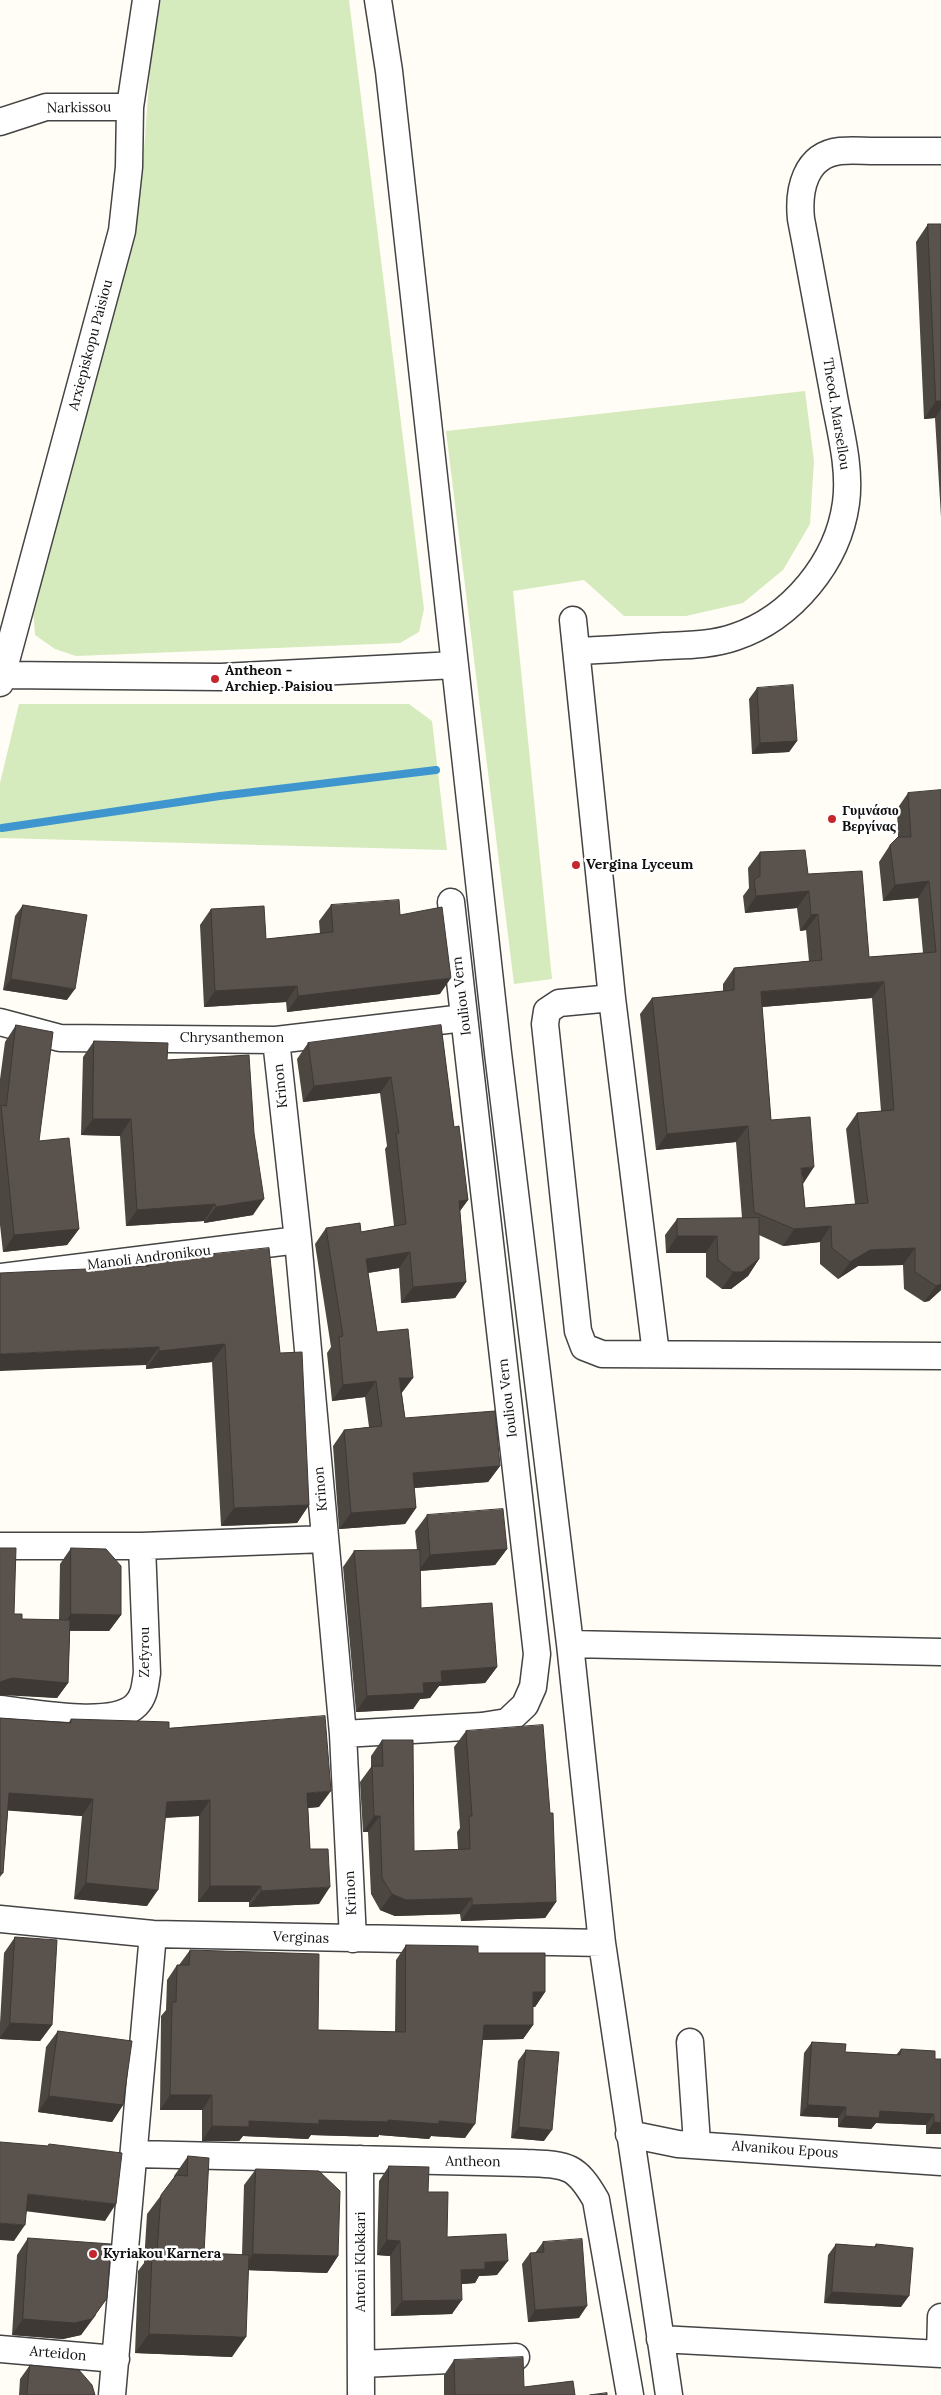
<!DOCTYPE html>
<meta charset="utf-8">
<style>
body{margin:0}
canvas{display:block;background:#fffdf5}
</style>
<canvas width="941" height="2395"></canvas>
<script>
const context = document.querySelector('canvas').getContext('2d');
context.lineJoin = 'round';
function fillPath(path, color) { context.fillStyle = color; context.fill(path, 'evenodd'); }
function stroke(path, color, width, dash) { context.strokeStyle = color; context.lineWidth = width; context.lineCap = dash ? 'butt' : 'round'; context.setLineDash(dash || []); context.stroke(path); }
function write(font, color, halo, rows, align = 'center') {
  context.font = font + ' Lora,serif'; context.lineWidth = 5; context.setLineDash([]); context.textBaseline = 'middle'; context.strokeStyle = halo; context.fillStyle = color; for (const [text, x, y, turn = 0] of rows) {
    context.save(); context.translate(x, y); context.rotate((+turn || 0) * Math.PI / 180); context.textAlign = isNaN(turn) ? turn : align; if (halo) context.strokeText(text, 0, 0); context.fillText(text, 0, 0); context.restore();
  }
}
fillPath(new Path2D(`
 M 161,0 L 349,0 L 424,609 L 419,632 L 400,643 L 76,656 L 55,649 L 35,635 L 33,608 L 109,325 L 142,177 L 151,56 Z
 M 805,391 L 814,461 L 810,524 L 783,570 L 743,603 L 686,616 L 624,616 L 584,580 L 513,591 L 552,979 L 514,984 L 446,431 Z
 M 19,704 L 409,704 L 432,721 L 447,850 L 0,838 L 0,783 Z`), '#d5ebbd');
stroke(new Path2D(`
 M 2,828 L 220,796 L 436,770`), '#3f96cf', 8);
const minor = new Path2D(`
 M 378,0 L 389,71 L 498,1053 L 570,1644 L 602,1943 L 669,2395
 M 0,122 L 46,107 L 130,107
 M 573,620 L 612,998 L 656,1354
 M 577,651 C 606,650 635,648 664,646 C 688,645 712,645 735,637 C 792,618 838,562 846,503 C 851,466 839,427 833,391 C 822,333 812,276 801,219 C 798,190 805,155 840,151 C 852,150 864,151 875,151 C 897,151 919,151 941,151
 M 2,675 L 221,677 L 455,665
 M 0,683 L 122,231 L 129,167 L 130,107 L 146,0
 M 612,998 L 559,1003 L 547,1011 L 545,1024 L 578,1331 L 584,1347 L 602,1354 L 941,1356
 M 0,1022 L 60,1038 L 276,1040 L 464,1018
 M 276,1040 L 298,1240 L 343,1734 L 353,1939
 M 0,1277 L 298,1240
 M 0,1546 L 142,1546 L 325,1539
 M 570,1644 L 941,1652
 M 0,1709 C 31,1712 113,1729 136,1705 C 145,1696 145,1685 147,1673 L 142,1546
 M 343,1734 L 482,1726 L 507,1722 L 525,1705 L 533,1687 L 537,1654 L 451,902
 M 0,1919 L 153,1934 L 602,1943
 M 690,2042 L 697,2143
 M 629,2134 L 678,2144 L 941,2162
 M 135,2154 L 525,2163 C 566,2165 575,2163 596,2200 L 630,2395
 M 360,2159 L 361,2395
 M 660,2339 L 941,2354
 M 0,2349 L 116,2359
 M 940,2354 L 941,2317
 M 361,2364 L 516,2357
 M 112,2395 L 153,1934`);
stroke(minor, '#444', 29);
stroke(minor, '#fff', 26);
fillPath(new Path2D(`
 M 928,224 L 941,224 L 941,517 L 935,418 L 924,419 L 916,242 Z
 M 757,688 L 797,741 L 789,752 L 752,754 L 749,699 Z
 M 941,790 L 941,1290 L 929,1301 L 924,1302 L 904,1289 L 903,1265 L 858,1266 L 838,1279 L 820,1264 L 820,1242 L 783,1246 L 759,1235 L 759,1259 L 748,1276 L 731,1289 L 722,1289 L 706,1277 L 706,1253 L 666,1253 L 665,1235 L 677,1219 L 742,1218 L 736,1142 L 656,1150 L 640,1014 L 652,998 L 723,991 L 723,984 L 734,968 L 809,961 L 806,930 L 800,931 L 797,908 L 745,913 L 743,896 L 749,888 L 748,868 L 760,852 L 808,874 L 869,957 L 923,953 L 918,898 L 883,901 L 879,862 L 890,845 L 898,837 L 897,809 L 908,793 ZM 872,998 L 881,1111 L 857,1113 L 846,1129 L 855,1204 L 805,1208 L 803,1184 L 771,1120 L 762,1007 Z
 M 23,905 L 67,1000 L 3,990 L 15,916 Z
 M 331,905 L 400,915 L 440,994 L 287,1012 L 286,1002 L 204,1007 L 200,925 L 211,909 L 266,939 L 320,934 L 319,921 Z
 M 16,1025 L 39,1141 L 79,1229 L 67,1245 L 3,1252 L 0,1225 L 0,1079 L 5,1042 Z
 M 441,1025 L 454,1127 L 468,1200 L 460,1211 L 466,1282 L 455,1298 L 401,1303 L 399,1268 L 368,1273 L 377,1332 L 402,1394 L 405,1418 L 500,1466 L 488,1482 L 414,1488 L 416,1508 L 405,1524 L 339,1529 L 333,1446 L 344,1430 L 369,1427 L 365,1397 L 332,1401 L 327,1353 L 331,1347 L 315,1244 L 326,1228 L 361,1232 L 394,1226 L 385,1149 L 387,1146 L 380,1093 L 303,1102 L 297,1059 L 308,1043 Z
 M 94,1041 L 167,1060 L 253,1215 L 204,1223 L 204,1221 L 126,1226 L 120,1136 L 81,1135 L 83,1057 Z
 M 149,1261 L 280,1353 L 309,1505 L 297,1523 L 221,1526 L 212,1362 L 146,1369 L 145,1267 Z
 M 427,1515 L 507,1549 L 495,1565 L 420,1571 L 421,1608 L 497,1667 L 485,1683 L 439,1686 L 430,1698 L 420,1699 L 413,1709 L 356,1712 L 343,1567 L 354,1551 L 417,1550 L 415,1531 Z
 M 71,1548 L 121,1615 L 109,1631 L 70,1631 L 68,1683 L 57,1698 L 1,1694 L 14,1614 L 22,1619 L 59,1620 L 60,1564 Z
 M 0,1718 L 69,1722 L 71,1719 L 169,1728 L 319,1807 L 308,1808 L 310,1849 L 319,1904 L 249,1907 L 249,1902 L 198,1902 L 199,1816 L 165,1818 L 147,1906 L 74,1899 L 82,1816 L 8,1810 L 3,1873 L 0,1877 Z
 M 466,1731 L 556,1902 L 545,1918 L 461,1921 L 460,1914 L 395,1916 L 380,1910 L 371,1894 L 368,1832 L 363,1832 L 360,1782 L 371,1767 L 371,1756 L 382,1740 L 414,1851 L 458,1849 L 457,1832 L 460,1828 L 454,1747 Z
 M 15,1937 L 52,2025 L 40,2041 L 0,2039 L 0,2023 L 4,1953 Z
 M 406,1945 L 478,1953 L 545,1992 L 535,2007 L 533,2007 L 533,2025 L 523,2039 L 482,2040 L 465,2138 L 431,2136 L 429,2139 L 379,2135 L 378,2137 L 311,2135 L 308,2139 L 243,2136 L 239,2141 L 202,2141 L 202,2110 L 160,2110 L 161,2016 L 166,2010 L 167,1980 L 177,1965 L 179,1965 L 190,1950 L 318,2030 L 395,2032 L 396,1960 Z
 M 58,2031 L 123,2105 L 112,2122 L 38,2112 L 46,2047 Z
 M 812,2042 L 845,2052 L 896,2055 L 901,2049 L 935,2059 L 941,2134 L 926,2134 L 926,2125 L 876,2123 L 871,2129 L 838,2127 L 838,2118 L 800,2116 L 804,2053 Z
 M 526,2050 L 544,2141 L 511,2138 L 518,2061 Z
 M 188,2156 L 204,2253 L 242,2255 L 244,2185 L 256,2169 L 338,2256 L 327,2273 L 248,2270 L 232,2357 L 135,2353 L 138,2271 L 144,2263 L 147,2214 L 174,2178 L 174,2176 Z
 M 389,2166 L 428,2192 L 447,2237 L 497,2275 L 479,2276 L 475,2283 L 462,2284 L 452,2314 L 391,2316 L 390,2256 L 377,2255 L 379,2181 Z
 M 28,2238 L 96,2315 L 81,2335 L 63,2339 L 12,2335 L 17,2255 Z
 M 543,2242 L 579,2318 L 528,2322 L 522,2264 L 530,2253 L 535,2253 Z
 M 836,2244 L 874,2247 L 876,2244 L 901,2307 L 824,2303 L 828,2255 Z
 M 454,2360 L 524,2387 L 575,2395 L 444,2395 L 444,2375 Z
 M 30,2365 L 95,2395 L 19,2395 L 20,2379 Z`), '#4d4742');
fillPath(new Path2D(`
 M 936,401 L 941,401 L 941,409 L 935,418 L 924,419 Z
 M 797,741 L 789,752 L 752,754 L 760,743 Z
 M 929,881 L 918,898 L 883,901 L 895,885 Z
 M 809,891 L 797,908 L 745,913 L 756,896 Z
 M 818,914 L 806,930 L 800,931 L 811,915 Z
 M 451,978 L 440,994 L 287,1012 L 298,996 Z
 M 11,979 L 75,989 L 67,1000 L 3,990 Z
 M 884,982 L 872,998 L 749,1008 L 761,992 Z
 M 297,986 L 286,1002 L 204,1007 L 215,991 Z
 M 391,1077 L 380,1093 L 303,1102 L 314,1086 Z
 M 93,1119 L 131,1119 L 120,1136 L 81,1135 Z
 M 748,1126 L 736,1142 L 656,1150 L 667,1134 Z
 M 814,1167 L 803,1184 L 801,1168 Z
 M 264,1199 L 253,1215 L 204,1223 L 216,1207 Z
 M 468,1200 L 456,1216 L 459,1201 Z
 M 215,1204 L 204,1221 L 126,1226 L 137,1210 Z
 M 831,1226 L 820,1242 L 783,1246 L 794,1229 Z
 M 79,1229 L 67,1245 L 3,1252 L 14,1235 Z
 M 677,1236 L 717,1236 L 706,1253 L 666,1253 Z
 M 915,1248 L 903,1265 L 858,1266 L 838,1279 L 850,1262 L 870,1250 Z
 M 410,1252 L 399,1268 L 354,1275 L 366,1259 Z
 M 759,1259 L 748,1276 L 731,1289 L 722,1289 L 733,1272 Z
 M 466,1282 L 455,1298 L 401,1303 L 413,1287 Z
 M 941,1284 L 941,1290 L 929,1301 L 924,1302 L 936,1286 Z
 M 225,1344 L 212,1362 L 146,1369 L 159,1351 Z
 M 159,1347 L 146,1365 L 0,1371 L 0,1354 Z
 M 399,1378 L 413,1378 L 401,1394 Z
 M 376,1381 L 365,1397 L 332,1401 L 343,1385 Z
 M 500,1466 L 488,1482 L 402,1489 L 413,1473 Z
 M 309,1505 L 297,1523 L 221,1526 L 234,1508 Z
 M 416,1508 L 405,1524 L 339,1529 L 351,1513 Z
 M 507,1549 L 495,1565 L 418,1571 L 430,1555 Z
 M 71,1614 L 121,1615 L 109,1631 L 59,1630 Z
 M 497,1667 L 485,1683 L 439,1686 L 430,1698 L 420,1699 L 413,1709 L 356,1712 L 367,1696 L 423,1683 L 441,1671 Z
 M 12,1678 L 68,1683 L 57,1698 L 0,1695 L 0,1682 Z
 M 331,1791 L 319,1807 L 296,1809 L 307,1793 Z
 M 9,1793 L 93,1799 L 82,1816 L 0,1810 Z
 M 210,1800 L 199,1816 L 155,1818 L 167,1802 Z
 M 374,1816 L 380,1816 L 368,1832 L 363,1832 Z
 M 86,1883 L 158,1890 L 147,1906 L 74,1899 Z
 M 210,1886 L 261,1886 L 249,1902 L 198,1902 Z
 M 330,1887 L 319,1904 L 249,1907 L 261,1891 Z
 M 392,1894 L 472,1898 L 460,1914 L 395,1916 L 380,1910 Z
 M 556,1902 L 545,1918 L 461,1921 L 472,1905 Z
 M 533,1992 L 545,1992 L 535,2007 L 523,2007 Z
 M 10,2023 L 52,2025 L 40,2041 L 0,2039 L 0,2038 Z
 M 484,2025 L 533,2025 L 523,2039 L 473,2040 Z
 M 170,2095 L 212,2095 L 202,2110 L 160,2110 Z
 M 49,2096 L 123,2105 L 112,2122 L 38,2112 Z
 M 808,2105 L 846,2107 L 838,2118 L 800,2116 Z
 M 880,2111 L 934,2114 L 926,2125 L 876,2123 L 871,2129 L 838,2127 L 845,2116 Z
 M 319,2120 L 439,2121 L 475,2124 L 465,2138 L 431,2136 L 429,2139 L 379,2135 L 378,2137 L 311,2135 L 308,2139 L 243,2136 L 239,2141 L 202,2141 L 212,2126 L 249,2121 Z
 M 934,2122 L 941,2123 L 941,2134 L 926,2134 Z
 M 519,2127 L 552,2130 L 544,2141 L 511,2138 Z
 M 28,2194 L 116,2204 L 105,2221 L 16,2210 Z
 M 0,2223 L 25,2225 L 14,2241 L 0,2240 Z
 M 387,2240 L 400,2241 L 390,2256 L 377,2255 Z
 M 253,2254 L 338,2256 L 327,2273 L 242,2270 Z
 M 508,2261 L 497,2275 L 479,2276 L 475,2283 L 451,2285 L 461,2270 L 485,2262 Z
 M 832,2292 L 909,2296 L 901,2307 L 824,2303 Z
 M 107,2298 L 81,2335 L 63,2339 L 12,2335 L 23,2319 Z
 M 462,2300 L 452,2314 L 391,2316 L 402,2301 Z
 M 587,2306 L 579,2318 L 528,2322 L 535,2310 Z
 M 149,2334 L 246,2337 L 232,2357 L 135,2353 Z`), '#3f3936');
const building = new Path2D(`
 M 928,224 L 941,224 L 941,401 L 936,401 Z
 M 793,685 L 797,741 L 760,743 L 757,688 Z
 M 941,790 L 941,1284 L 936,1286 L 915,1272 L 915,1248 L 870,1250 L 850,1262 L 832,1248 L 831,1226 L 794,1229 L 754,1212 L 748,1126 L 667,1134 L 652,998 L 734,990 L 734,968 L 822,960 L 818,914 L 811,915 L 809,891 L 756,896 L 754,880 L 760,876 L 760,852 L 805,850 L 808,874 L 862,871 L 869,957 L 936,952 L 929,881 L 895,885 L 890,845 L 898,837 L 911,837 L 908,793 ZM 884,982 L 894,1110 L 857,1113 L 868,1203 L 805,1208 L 801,1168 L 814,1167 L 810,1117 L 771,1120 L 761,992 Z
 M 399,900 L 400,915 L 442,907 L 451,978 L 298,996 L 297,986 L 215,991 L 211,909 L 264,906 L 266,939 L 333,932 L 331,905 Z
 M 23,905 L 87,915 L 75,989 L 11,979 Z
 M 16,1025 L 53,1032 L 39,1141 L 69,1138 L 79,1229 L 14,1235 L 1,1105 L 6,1106 Z
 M 441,1025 L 454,1127 L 459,1126 L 468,1200 L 459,1201 L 466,1282 L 413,1287 L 410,1252 L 366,1259 L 377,1332 L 408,1329 L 413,1378 L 399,1378 L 405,1418 L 495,1411 L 500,1466 L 413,1473 L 416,1508 L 351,1513 L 344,1430 L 382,1426 L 376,1381 L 343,1385 L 339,1337 L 343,1336 L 326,1228 L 360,1223 L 361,1232 L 406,1224 L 396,1133 L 399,1133 L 391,1077 L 314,1086 L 308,1043 Z
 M 94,1041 L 168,1043 L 167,1060 L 249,1055 L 254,1133 L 264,1199 L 216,1207 L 215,1204 L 137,1210 L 131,1119 L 93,1119 Z
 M 759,1218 L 759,1259 L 742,1272 L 733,1272 L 718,1260 L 717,1236 L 677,1236 L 677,1219 Z
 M 269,1248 L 280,1353 L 302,1352 L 309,1505 L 234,1508 L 225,1344 L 159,1351 L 159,1347 L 0,1354 L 0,1273 L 150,1266 L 149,1261 Z
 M 503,1509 L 507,1549 L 430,1555 L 427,1515 Z
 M 0,1548 L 16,1548 L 14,1614 L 22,1614 L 22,1619 L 70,1620 L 68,1683 L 12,1678 L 0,1682 Z
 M 71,1548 L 106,1549 L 121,1566 L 121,1615 L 71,1614 Z
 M 420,1550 L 421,1608 L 492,1603 L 497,1667 L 441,1671 L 442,1682 L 423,1683 L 424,1693 L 367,1696 L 354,1551 Z
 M 325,1716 L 331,1791 L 307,1793 L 310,1849 L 328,1849 L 330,1887 L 261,1891 L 261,1886 L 210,1886 L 210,1800 L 167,1802 L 158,1890 L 86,1883 L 93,1799 L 9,1793 L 3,1873 L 0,1873 L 0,1718 L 71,1723 L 71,1719 L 169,1722 L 169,1728 Z
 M 543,1725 L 550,1813 L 553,1813 L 556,1902 L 472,1905 L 472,1898 L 406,1900 L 392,1894 L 382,1878 L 380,1816 L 374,1816 L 372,1766 L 383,1766 L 382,1740 L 413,1740 L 414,1851 L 470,1849 L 469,1816 L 472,1816 L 466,1731 Z
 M 15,1937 L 57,1940 L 52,2025 L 10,2023 Z
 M 406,1945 L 478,1946 L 478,1953 L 545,1953 L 545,1992 L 533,1992 L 533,2025 L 484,2025 L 475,2124 L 439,2121 L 439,2124 L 388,2120 L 388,2122 L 319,2120 L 319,2124 L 249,2121 L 249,2127 L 212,2126 L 212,2095 L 170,2095 L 172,2002 L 176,2002 L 177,1965 L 189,1965 L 190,1950 L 319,1954 L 318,2030 L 405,2032 Z
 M 58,2031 L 132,2041 L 123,2105 L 49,2096 Z
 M 812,2042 L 846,2044 L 845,2052 L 900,2055 L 901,2049 L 935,2051 L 935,2059 L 941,2059 L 941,2123 L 934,2122 L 934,2114 L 880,2111 L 879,2118 L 845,2116 L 846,2107 L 808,2105 Z
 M 526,2050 L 559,2052 L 552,2130 L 519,2127 Z
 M 0,2142 L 48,2146 L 49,2144 L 122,2153 L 116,2204 L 28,2194 L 25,2225 L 0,2223 Z
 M 188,2156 L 209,2158 L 204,2253 L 249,2255 L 246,2337 L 149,2334 L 152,2255 L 152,2252 L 157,2252 L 161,2195 L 176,2175 L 187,2176 Z
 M 389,2166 L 429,2167 L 428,2192 L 448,2192 L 447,2237 L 506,2234 L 508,2261 L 485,2262 L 485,2269 L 461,2270 L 462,2300 L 402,2301 L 400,2241 L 387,2240 Z
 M 256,2169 L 319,2171 L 340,2191 L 338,2256 L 253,2254 Z
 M 28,2238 L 111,2244 L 107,2298 L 92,2319 L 74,2323 L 23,2319 Z
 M 582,2239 L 587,2306 L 535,2310 L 530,2253 L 544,2252 L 543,2242 Z
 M 836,2244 L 876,2247 L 876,2244 L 913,2248 L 909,2296 L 832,2292 Z
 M 523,2357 L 524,2387 L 573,2381 L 575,2395 L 455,2395 L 454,2360 Z
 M 30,2365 L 79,2370 L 92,2385 L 95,2395 L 27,2395 Z
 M 607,2393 L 607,2395 L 590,2395 Z`);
fillPath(building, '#5a524d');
stroke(building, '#3f3936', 1);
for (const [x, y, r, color] of [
 [215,679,5,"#c4262e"],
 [832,819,5,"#c4262e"],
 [576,865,5,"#c4262e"],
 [93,2254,5,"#c4262e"]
]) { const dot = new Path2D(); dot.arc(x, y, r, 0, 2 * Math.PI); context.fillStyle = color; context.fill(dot); stroke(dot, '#fff', 2); }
write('14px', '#111', '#fff', [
 ["Narkissou",79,108,-1],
 ["Arxiepiskopu Paisiou",91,345,-75],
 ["Theod. Marsellou",836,414,81],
 ["Iouliou Vern",462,996,-97],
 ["Chrysanthemon",232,1038],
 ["Krinon",281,1086,-96],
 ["Manoli Andronikou",149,1258,-7],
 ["Iouliou Vern",508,1398,-97],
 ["Krinon",321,1489,-95],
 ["Zefyrou",145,1652,-90],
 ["Krinon",351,1893,-93],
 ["Verginas",301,1938,2],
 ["Alvanikou Epous",785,2150,4],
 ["Antheon",473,2162,1],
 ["Antoni Klokkari",361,2262,-90],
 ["Arteidon",58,2354,5]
]);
write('bold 14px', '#111', '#fff', [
 ["Antheon -",225,671],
 ["Archiep. Paisiou",225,687],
 ["Γυμνάσιο",842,811],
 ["Βεργίνας",842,827],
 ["Vergina Lyceum",586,865],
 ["Kyriakou Karnera",103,2254]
], 'left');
</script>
